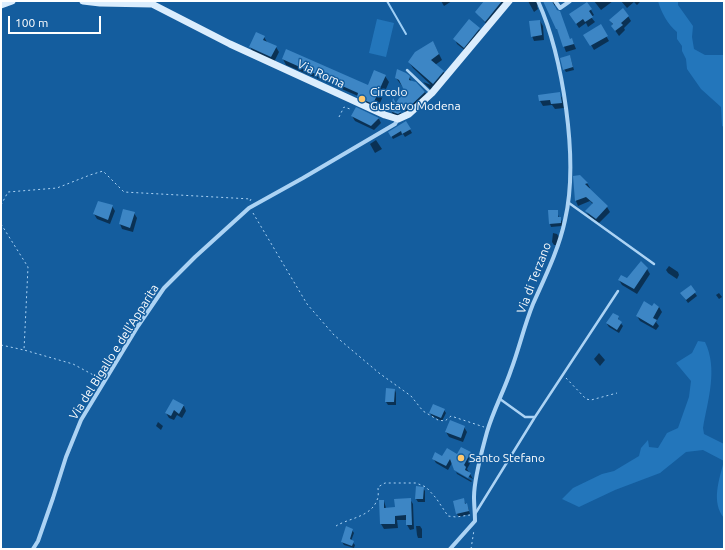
<!DOCTYPE html>
<style>
body{margin:0}
#map{position:relative;width:725px;height:550px;overflow:hidden;background:#145d9e;font-family:Ubuntu,sans-serif}
canvas{display:block}
.frame{position:absolute;inset:0;border:2px solid #fff;pointer-events:none}
.scale{position:absolute;left:8px;top:16px;width:93px;height:18px;box-sizing:border-box;border:2px solid #fff;border-top:0;padding-left:5px;font-size:12px;line-height:14px;white-space:nowrap;color:#fff;-webkit-text-stroke:3px #145d9e;paint-order:stroke}
</style>
<div id="map">
<canvas width="725" height="550"></canvas>
<div class="frame"></div>
<div class="scale">100 m</div>
</div>
<script>
const context = document.querySelector('canvas').getContext('2d');
context.lineJoin = 'round';
function fillPath(path, color) { context.fillStyle = color; context.fill(path, 'evenodd'); }
function stroke(path, color, width, dash) { context.strokeStyle = color; context.lineWidth = width; context.lineCap = dash ? 'butt' : 'round'; context.setLineDash(dash || []); context.stroke(path); }
function write(font, color, halo, rows, align = 'center') {
  context.font = font + ' Ubuntu,sans-serif'; context.lineWidth = 3; context.setLineDash([]); context.textBaseline = 'middle'; context.strokeStyle = halo; context.fillStyle = color; for (const [text, x, y, turn = 0] of rows) {
    context.save(); context.translate(x, y); context.rotate((+turn || 0) * Math.PI / 180); context.textAlign = isNaN(turn) ? turn : align; if (halo) context.strokeText(text, 0, 0); context.fillText(text, 0, 0); context.restore();
  }
}
fillPath(new Path2D(`
 M 658,1 L 678,1 L 678,5 L 693,26 L 692,37 L 694,49 L 705,55 L 724,55 L 724,127 L 722,126 L 721,107 L 701,89 L 687,69 L 686,59 L 682,51 L 682,46 L 677,39 L 677,32 C 668,25 661,12 658,1 Z
 M 377,19 L 394,23 L 386,57 L 369,53 Z
 M 698,341 L 705,342 C 718,369 708,399 703,428 L 704,434 L 724,444 L 724,518 C 711,502 719,480 724,461 L 703,450 L 686,452 L 660,473 L 615,490 L 579,507 L 562,499 L 573,488 L 602,474 L 614,471 L 639,456 L 641,448 L 648,440 L 649,447 L 658,448 L 667,433 L 678,428 L 689,397 L 691,381 L 676,363 L 692,353 Z`), '#2376bb');
fillPath(new Path2D(`
 M 441,1 L 452,1 L 444,6 Z
 M 486,1 L 512,1 L 488,26 L 480,17 L 477,12 Z
 M 528,1 L 540,1 L 540,3 L 537,6 L 538,9 L 534,12 Z
 M 544,1 L 555,1 L 556,3 L 554,7 L 559,12 L 570,40 L 572,39 L 576,49 L 566,52 L 559,33 Z
 M 594,1 L 613,1 L 601,10 Z
 M 621,1 L 641,1 L 637,5 L 634,2 L 627,8 Z
 M 587,3 L 594,15 L 591,17 L 595,22 L 588,27 L 586,23 L 579,28 L 573,19 Z
 M 628,16 L 631,21 L 624,28 L 625,30 L 619,36 L 612,26 L 613,25 L 610,20 Z
 M 540,21 L 543,26 L 544,40 L 534,41 L 532,36 Z
 M 600,25 L 609,41 L 594,50 L 585,35 Z
 M 479,29 L 482,34 L 467,52 L 457,44 L 455,39 Z
 M 264,37 L 267,42 L 276,47 L 279,52 L 274,62 L 253,52 L 250,47 Z
 M 433,42 L 442,60 L 435,65 L 443,71 L 447,77 L 437,90 L 432,86 L 434,90 L 433,92 L 423,82 L 431,85 L 413,68 L 409,62 Z
 M 570,56 L 574,70 L 566,72 L 564,69 Z
 M 283,59 L 368,87 L 385,76 L 389,82 L 377,110 L 361,103 L 358,96 L 286,65 Z
 M 409,77 L 412,82 L 425,92 L 428,98 L 411,115 L 401,109 L 398,103 L 405,90 L 396,78 Z
 M 559,93 L 562,98 L 564,108 L 555,109 L 552,105 L 543,106 L 540,101 L 539,96 Z
 M 394,101 L 403,117 L 394,116 L 391,111 Z
 M 357,109 L 379,119 L 381,123 L 374,130 L 355,121 L 352,116 Z
 M 406,122 L 412,133 L 405,137 L 403,134 L 393,139 L 389,132 Z
 M 376,140 L 382,149 L 375,153 L 370,144 Z
 M 574,176 L 587,183 L 590,188 L 588,189 L 607,207 L 610,212 L 599,223 L 589,216 L 586,211 L 593,204 L 590,201 L 578,206 L 576,201 Z
 M 112,206 L 115,211 L 110,224 L 97,219 L 94,214 Z
 M 124,210 L 134,213 L 137,218 L 133,232 L 122,229 L 120,224 Z
 M 557,211 L 559,218 L 562,221 L 562,226 L 551,227 L 550,224 Z
 M 553,233 L 557,234 L 559,237 L 557,245 L 554,245 L 552,242 Z
 M 641,263 L 647,269 L 650,274 L 637,294 L 622,285 L 619,280 L 627,279 Z
 M 669,266 L 678,272 L 679,275 L 677,279 L 668,273 L 666,270 Z
 M 690,286 L 697,296 L 688,303 L 683,296 Z
 M 719,293 L 722,297 L 719,299 L 716,295 Z
 M 653,307 L 659,307 L 662,312 L 656,322 L 659,326 L 656,330 L 640,321 L 637,316 Z
 M 618,317 L 619,321 L 623,326 L 619,333 L 609,327 L 607,324 Z
 M 599,353 L 605,360 L 600,366 L 594,359 Z
 M 395,390 L 396,393 L 396,405 L 388,405 L 386,402 Z
 M 173,400 L 184,406 L 186,411 L 182,418 L 177,415 L 174,420 L 169,418 L 166,413 Z
 M 444,410 L 446,413 L 442,421 L 432,416 L 430,413 Z
 M 158,422 L 163,426 L 161,430 L 156,426 Z
 M 464,427 L 467,432 L 463,442 L 449,437 L 446,432 Z
 M 470,453 L 473,458 L 467,469 L 473,479 L 454,469 L 452,463 L 448,470 L 436,463 L 433,458 Z
 M 456,472 L 472,481 L 471,482 L 457,474 Z
 M 423,488 L 425,491 L 425,502 L 418,502 L 416,499 Z
 M 410,499 L 413,504 L 414,529 L 410,530 L 407,525 L 407,520 L 397,520 L 398,528 L 384,529 L 381,524 L 380,501 L 384,501 L 386,508 L 396,508 Z
 M 463,500 L 468,507 L 470,514 L 459,517 L 457,514 Z
 M 416,526 L 420,526 L 422,529 L 422,538 L 418,538 L 417,535 Z
 M 352,530 L 354,533 L 351,541 L 355,545 L 354,548 L 344,545 L 342,542 Z`), '#0007');
stroke(new Path2D(`
 M 387,1 L 406,34`), '#9ecff6', 2);
fillPath(new Path2D(`
 M 484,1 L 502,1 L 485,22 L 475,12 Z
 M 543,1 L 552,1 L 557,10 L 560,11 L 570,39 L 572,38 L 574,44 L 563,47 L 557,29 L 556,29 Z
 M 587,2 L 592,9 L 589,11 L 593,17 L 585,22 L 583,19 L 576,24 L 569,14 Z
 M 623,8 L 629,16 L 621,23 L 623,25 L 615,31 L 611,26 L 613,24 L 609,20 Z
 M 469,19 L 480,28 L 464,48 L 453,39 Z
 M 540,20 L 542,35 L 531,37 L 529,21 Z
 M 601,24 L 608,36 L 590,46 L 583,35 Z
 M 256,32 L 265,36 L 263,40 L 277,46 L 271,57 L 249,47 Z
 M 433,41 L 439,54 L 431,60 L 444,71 L 433,84 L 408,62 L 415,52 Z
 M 286,49 L 368,85 L 374,70 L 386,75 L 373,104 L 357,97 L 358,93 L 282,59 Z
 M 570,55 L 573,67 L 563,70 L 560,58 Z
 M 397,69 L 406,73 L 410,76 L 409,80 L 416,82 L 425,92 L 407,109 L 396,103 L 404,90 L 399,80 L 395,78 Z
 M 560,92 L 562,103 L 551,104 L 550,100 L 539,101 L 538,95 Z
 M 393,98 L 401,112 L 398,114 L 390,111 Z
 M 356,107 L 379,118 L 371,126 L 351,116 Z
 M 406,121 L 411,129 L 402,134 L 401,131 L 391,137 L 388,132 Z
 M 580,175 L 588,183 L 585,184 L 608,206 L 596,219 L 585,211 L 593,203 L 586,197 L 575,201 L 573,176 Z
 M 98,201 L 113,205 L 108,220 L 93,214 Z
 M 123,209 L 135,212 L 130,228 L 119,224 Z
 M 548,210 L 558,210 L 558,217 L 561,217 L 561,223 L 549,224 Z
 M 641,261 L 648,268 L 634,289 L 618,280 L 621,275 L 627,278 Z
 M 691,285 L 696,292 L 686,300 L 680,293 Z
 M 644,301 L 652,306 L 654,303 L 659,307 L 653,318 L 657,320 L 653,326 L 636,316 Z
 M 613,313 L 619,316 L 618,319 L 622,322 L 617,330 L 606,323 Z
 M 386,388 L 395,389 L 394,402 L 385,402 Z
 M 173,399 L 184,405 L 179,414 L 174,410 L 171,416 L 165,413 Z
 M 433,404 L 445,409 L 441,418 L 429,413 Z
 M 450,420 L 465,426 L 461,438 L 445,432 Z
 M 461,447 L 471,452 L 464,465 L 466,467 L 465,470 L 471,473 L 468,478 L 454,470 L 450,459 L 446,466 L 432,459 L 435,452 L 442,456 L 447,448 L 457,454 Z
 M 416,486 L 424,487 L 423,499 L 415,499 Z
 M 411,498 L 412,525 L 406,525 L 406,515 L 395,516 L 395,524 L 380,524 L 379,500 L 384,500 L 384,508 L 395,507 L 394,499 Z
 M 464,498 L 465,504 L 467,503 L 469,511 L 456,514 L 453,501 Z
 M 346,526 L 353,529 L 350,539 L 354,541 L 352,546 L 341,542 Z`), '#3d86c5');
stroke(new Path2D(`
 M 339,117 L 344,107 L 350,109 L 351,108
 M 1,205 L 8,192 L 57,188 L 90,175 L 103,171 L 124,192 L 251,199 L 250,201
 M 253,213 L 307,304 L 334,335 L 379,373 L 411,396 L 423,411 L 438,420 L 445,421 L 451,416 L 484,427
 M 1,224 L 28,267 L 24,350 L 73,364 L 99,378
 M 1,345 L 24,350
 M 566,378 L 586,399 L 591,400 L 617,393
 M 336,526 C 349,518 371,517 377,500 C 379,497 378,491 378,487 L 385,483 L 416,483 L 426,487 L 436,498 L 448,516 L 456,517 L 470,515
 M 471,549 L 474,530`), '#acd3f4', 1, [2, 3]);
stroke(new Path2D(`
 M 407,70 L 431,93
 M 569,203 L 654,264
 M 500,399 L 525,417 L 535,417
 M 475,514 L 535,417 L 618,291`), '#acd3f4', 2.5);
stroke(new Path2D(`
 M 555,1 L 560,8 L 570,1
 M 33,549 L 38,541 L 53,498 L 66,457 L 81,420 L 138,326 L 164,288 L 195,257 L 249,208 L 303,178 L 395,124 L 398,119
 M 450,549 L 475,521 C 475,513 474,505 474,497 C 474,478 482,451 487,432 C 493,411 504,391 511,370 C 519,349 524,326 533,304 C 545,277 559,249 565,220 C 579,160 563,57 538,1`), '#acd3f4', 4);
stroke(new Path2D(`
 M 83,1 L 100,3 L 152,4 L 230,44 L 385,115 L 398,119 L 409,114 L 432,93 L 509,1
 M 1,5 L 12,1`), '#dbedfd', 7);
for (const [x, y, r, color] of [
 [362,99,4,"#ffc86e"],
 [461,458,4,"#ffc86e"]
]) { const dot = new Path2D(); dot.arc(x, y, r, 0, 2 * Math.PI); context.fillStyle = color; context.fill(dot); stroke(dot, '#145d9e', 1.5); }
write('12px', '#fff', '#145d9e', [
 ["Via Roma",321,74,25],
 ["Via di Terzano",534,278,-69],
 ["Via del Bigallo e dell'Apparita",114,352,-58]
]);
write('12px', '#fff', '#145d9e', [
 ["Circolo",370,92],
 ["Gustavo Modena",370,106],
 ["Santo Stefano",469,458]
], 'left');
</script>
